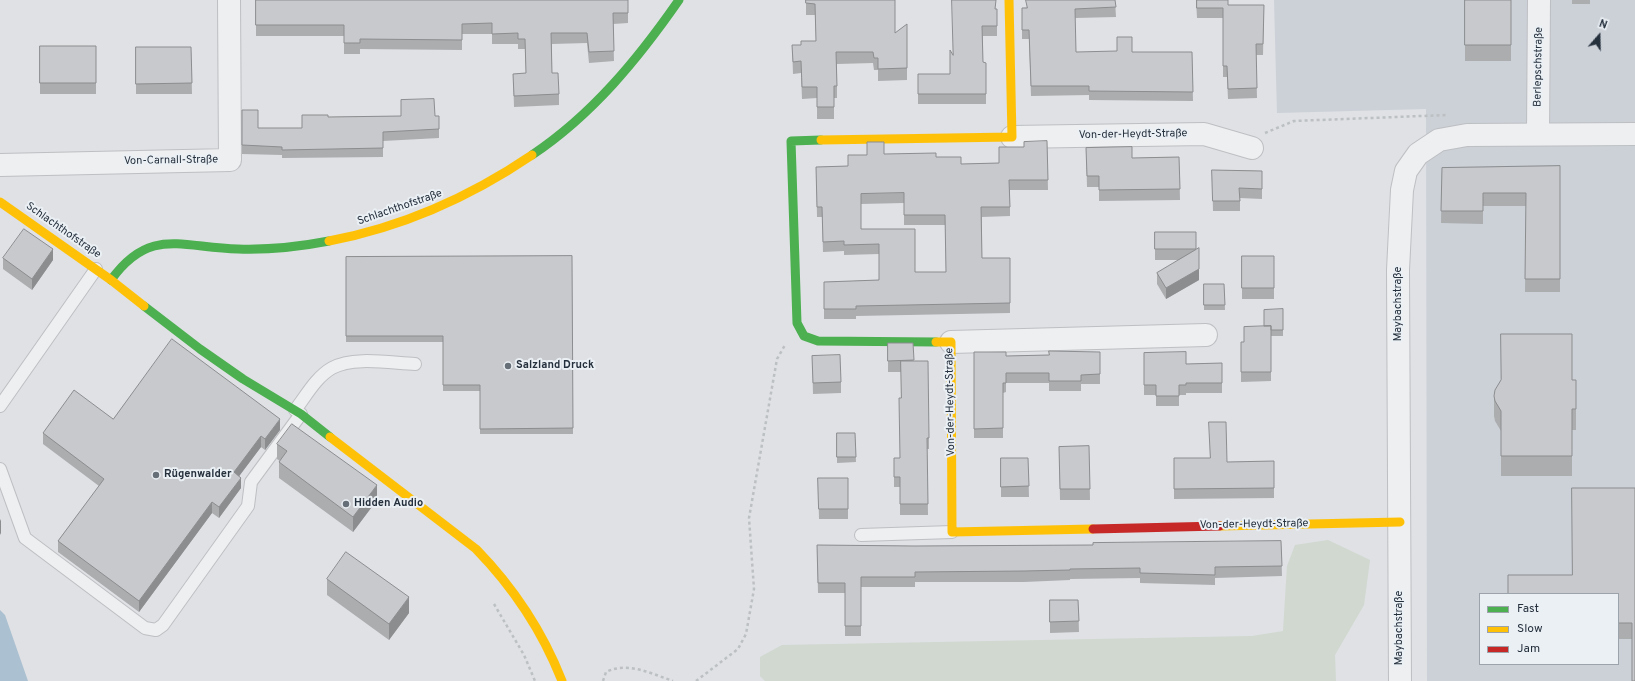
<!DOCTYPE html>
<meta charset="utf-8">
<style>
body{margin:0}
#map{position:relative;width:1635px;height:681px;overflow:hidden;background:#dfe1e4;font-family:Overpass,sans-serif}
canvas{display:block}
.legend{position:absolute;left:1479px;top:593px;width:140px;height:72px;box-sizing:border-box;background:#ebf0f5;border:1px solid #9ca3ab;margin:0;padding:5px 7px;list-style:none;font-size:12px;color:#25303d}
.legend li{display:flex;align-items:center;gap:8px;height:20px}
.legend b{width:20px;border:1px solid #9ca3ab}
.north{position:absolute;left:1579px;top:16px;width:40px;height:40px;-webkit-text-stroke:3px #ebf0f5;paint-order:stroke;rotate:20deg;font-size:11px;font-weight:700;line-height:16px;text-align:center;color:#25303d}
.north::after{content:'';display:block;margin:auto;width:14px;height:18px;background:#25303d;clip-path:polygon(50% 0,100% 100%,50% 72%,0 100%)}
</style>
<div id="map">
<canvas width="1635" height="681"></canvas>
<ul class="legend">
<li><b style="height:5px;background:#4caf50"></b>Fast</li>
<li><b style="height:5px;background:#ffc107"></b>Slow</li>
<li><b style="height:5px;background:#c62828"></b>Jam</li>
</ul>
<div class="north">N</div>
</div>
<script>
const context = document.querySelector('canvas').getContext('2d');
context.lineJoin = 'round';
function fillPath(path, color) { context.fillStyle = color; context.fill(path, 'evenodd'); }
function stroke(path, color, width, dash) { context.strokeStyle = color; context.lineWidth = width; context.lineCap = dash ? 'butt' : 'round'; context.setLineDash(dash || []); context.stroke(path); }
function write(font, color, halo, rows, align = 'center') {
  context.font = font + ' Overpass,sans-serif'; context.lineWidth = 4; context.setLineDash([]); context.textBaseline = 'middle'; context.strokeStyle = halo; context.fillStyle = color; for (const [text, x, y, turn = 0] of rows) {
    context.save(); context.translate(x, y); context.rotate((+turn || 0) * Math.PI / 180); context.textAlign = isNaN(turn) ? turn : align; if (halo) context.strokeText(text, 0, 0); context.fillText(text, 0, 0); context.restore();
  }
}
fillPath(new Path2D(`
 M 1274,0 L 1635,0 L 1635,681 L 1427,681 L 1426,109 L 1277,113 ZM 1480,594 L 1618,594 L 1618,664 L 1480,664 Z`), '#ccd1d8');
fillPath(new Path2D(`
 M 1328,540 L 1370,560 L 1364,605 L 1335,655 L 1336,681 L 765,681 L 760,676 L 760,657 L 782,645 L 1252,636 L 1283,631 L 1287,566 L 1295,545 Z`), '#d0d8cf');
fillPath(new Path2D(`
 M 0,610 L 5,615 L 28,681 L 0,681 Z`), '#abc0d0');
const lane = new Path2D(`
 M 0,406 L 96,269
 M 295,410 C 306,396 316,377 332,368 C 353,356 391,363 415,364
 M 0,469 L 25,538 L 145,628 L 156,630 L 163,625 L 248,506 L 251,482 L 301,414
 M 861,535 L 952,532`);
const street = new Path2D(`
 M 1538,133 L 1539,0
 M 1012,137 L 1204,134 L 1252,148
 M 0,165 L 230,160 L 229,0
 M 951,342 L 1206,335
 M 1400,681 L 1398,270 L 1402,190 L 1406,171 L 1418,154 L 1439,140 L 1467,135 L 1635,134`);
stroke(lane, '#bdbfc2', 14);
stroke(street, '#bdbfc2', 24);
stroke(new Path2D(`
 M 1265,133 L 1294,121 L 1447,115
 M 494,604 L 524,655 L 535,681
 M 603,681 L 606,672 C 628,661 652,674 673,681
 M 696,681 L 738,649 L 746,634 L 754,589 L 749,518 L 777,359 L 785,345`), '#bdc0c2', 2.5, [3, 3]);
stroke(lane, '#eeeff1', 12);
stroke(street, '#eeeff1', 22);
stroke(new Path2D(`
 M 821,140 L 791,141 L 797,323 L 804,336 L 818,341 L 936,342
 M 532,155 C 592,115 638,59 679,0
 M 111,280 C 150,226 182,248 238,249 C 268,250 298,247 329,241
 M 144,306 L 200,349 L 243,379 L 301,414 L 330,437`), '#4caf50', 9);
stroke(new Path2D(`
 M 821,140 L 1012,137 L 1009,0
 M 0,202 L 111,280 L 144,306
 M 329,241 C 403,227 470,197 532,155
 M 936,342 L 951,342 L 952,532 L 1093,529
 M 330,437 L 476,549 C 514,588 542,630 562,681
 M 1220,526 L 1400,522`), '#ffc107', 9);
stroke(new Path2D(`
 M 1093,529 L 1220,526`), '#c62828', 9);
fillPath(new Path2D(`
 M 256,0 L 628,0 L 628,23 L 613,24 L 614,61 L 589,63 L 587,43 L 552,44 L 552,73 L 559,94 L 559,105 L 514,107 L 513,74 L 526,73 L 525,49 L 518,49 L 518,44 L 492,44 L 492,34 L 462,34 L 462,50 L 360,49 L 360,54 L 344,54 L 344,36 L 256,36 Z
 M 806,0 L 895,33 L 907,24 L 907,80 L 878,81 L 878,70 L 874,70 L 873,63 L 837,64 L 837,98 L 834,98 L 834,119 L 817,119 L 817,98 L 802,99 L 801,73 L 793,74 L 792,45 L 801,45 L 816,41 L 815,15 L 806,15 Z
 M 1115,0 L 1116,17 L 1075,18 L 1076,52 L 1192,52 L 1193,101 L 1089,100 L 1089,95 L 1031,96 L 1029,39 L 1022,39 L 1022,8 Z
 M 1196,0 L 1228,5 L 1264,5 L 1263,55 L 1256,55 L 1257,98 L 1228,99 L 1227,77 L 1223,77 L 1223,18 L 1197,18 Z
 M 1465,0 L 1511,0 L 1511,61 L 1465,61 Z
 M 1572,0 L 1590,0 L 1590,4 L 1572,4 Z
 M 996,9 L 997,9 L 997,36 L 983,36 L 983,62 L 986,63 L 986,104 L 918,104 L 918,74 L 950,74 L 953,55 Z
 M 40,46 L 96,46 L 96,94 L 40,94 Z
 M 136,47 L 191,47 L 192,94 L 136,94 Z
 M 401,100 L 435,116 L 439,116 L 439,138 L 383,141 L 383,157 L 282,158 L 282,155 L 242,154 L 242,110 L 258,128 L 302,128 L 328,117 L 401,116 Z
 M 1047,141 L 1048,190 L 1010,190 L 1010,216 L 982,217 L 982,258 L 1010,258 L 1010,313 L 856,316 L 856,319 L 824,319 L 824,282 L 879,280 L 879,254 L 844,255 L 844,251 L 823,252 L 822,217 L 817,217 L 816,167 L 848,166 L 867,155 L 884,154 L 936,157 L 961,164 L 999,163 L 1024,147 ZM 904,203 L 904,225 L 945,225 L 946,272 L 915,272 L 861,229 L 861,204 Z
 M 1086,148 L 1132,158 L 1179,157 L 1180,200 L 1099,201 L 1099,187 L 1087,187 Z
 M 1560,166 L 1560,292 L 1525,292 L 1526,206 L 1483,206 L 1483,224 L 1441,223 L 1442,168 Z
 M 1212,170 L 1262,171 L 1262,199 L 1240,198 L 1240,211 L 1213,211 Z
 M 1155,232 L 1196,232 L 1196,250 L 1199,280 L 1166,299 L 1157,284 L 1157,273 L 1179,260 L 1155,260 Z
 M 572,256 L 573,434 L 480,434 L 480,391 L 443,391 L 443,342 L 346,342 L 346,257 Z
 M 1242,256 L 1274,256 L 1274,299 L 1242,299 Z
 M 3,258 L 53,260 L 32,290 L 3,269 Z
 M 1204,284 L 1224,284 L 1225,310 L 1204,310 Z
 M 1283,309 L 1283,336 L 1271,336 L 1271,381 L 1241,382 L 1241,342 L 1244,342 L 1264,326 Z
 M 888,343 L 914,361 L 929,438 L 929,449 L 927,449 L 928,515 L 900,515 L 900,487 L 894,487 L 894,469 L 900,458 L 901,398 L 901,372 L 888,372 Z
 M 974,352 L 1006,356 L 1049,355 L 1100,352 L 1100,384 L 1081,384 L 1081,391 L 1049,391 L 1049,383 L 1006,383 L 1006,392 L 1003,393 L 1003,438 L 974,438 Z
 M 1144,353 L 1186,364 L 1222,363 L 1222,393 L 1186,393 L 1186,395 L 1179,395 L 1179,406 L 1156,406 L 1156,395 L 1144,395 Z
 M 812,356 L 841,382 L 841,393 L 813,394 Z
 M 1572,380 L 1576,380 L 1576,430 L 1572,430 L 1572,476 L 1501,476 L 1501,431 L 1495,421 L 1494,416 L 1494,396 Z
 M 113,419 L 280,430 L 265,450 L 261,447 L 239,476 L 241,488 L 219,518 L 212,513 L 139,612 L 58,552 L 58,541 L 99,486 L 43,444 L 43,433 Z
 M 837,433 L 855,433 L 856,462 L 837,463 Z
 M 277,444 L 377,500 L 353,532 L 279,478 L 279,462 L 280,461 L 277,459 Z
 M 1089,446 L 1090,500 L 1060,500 L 1059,447 Z
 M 1001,458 L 1028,458 L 1029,497 L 1001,497 Z
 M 1174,458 L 1227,462 L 1274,461 L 1274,498 L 1174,499 Z
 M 818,478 L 848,478 L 848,519 L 819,519 Z
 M 1635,488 L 1632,639 L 1618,639 L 1618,594 L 1572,575 Z
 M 1281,541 L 1282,576 L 1215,578 L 1215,585 L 1140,583 L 1140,578 L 1070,579 L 1070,580 L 1024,582 L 915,582 L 915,587 L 861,587 L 861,636 L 845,636 L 845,593 L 818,593 L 817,545 L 914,546 L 1093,545 Z
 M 327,579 L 409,613 L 389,640 L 327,595 Z
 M 1050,600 L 1078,600 L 1079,632 L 1050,633 Z`), '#abadaf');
fillPath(new Path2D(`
 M 53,249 L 53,260 L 32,290 L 32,279 Z
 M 1199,269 L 1199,280 L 1166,299 L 1166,288 Z
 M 280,419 L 280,430 L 265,450 L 265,439 Z
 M 261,436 L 261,447 L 234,483 L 234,472 Z
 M 241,478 L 241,488 L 219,518 L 219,507 Z
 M 377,485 L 377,500 L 353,532 L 353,517 Z
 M 212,502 L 212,513 L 139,612 L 139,601 Z
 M 1,519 L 1,533 L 0,535 L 0,521 Z
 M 409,597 L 409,613 L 389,640 L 389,624 Z`), '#8b8d8f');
const building = new Path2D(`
 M 256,0 L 628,0 L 628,13 L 613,13 L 614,51 L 589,52 L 587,33 L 551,33 L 552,73 L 558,73 L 559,94 L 514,96 L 513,74 L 526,73 L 525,39 L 518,39 L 518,33 L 492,34 L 492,23 L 462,24 L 462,40 L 360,39 L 360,43 L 344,43 L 344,25 L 256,25 Z
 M 806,0 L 895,0 L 895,33 L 907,24 L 907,68 L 878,69 L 878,58 L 874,58 L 873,52 L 836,52 L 837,86 L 834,86 L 834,107 L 817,107 L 817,87 L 802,87 L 801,61 L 793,62 L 792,45 L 801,45 L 801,41 L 816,41 L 815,4 L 806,3 Z
 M 952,0 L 996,0 L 995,9 L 997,9 L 997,26 L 982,26 L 983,62 L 986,63 L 986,94 L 918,94 L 918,74 L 950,74 L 950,50 L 953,55 Z
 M 1026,0 L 1115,0 L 1116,7 L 1075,9 L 1076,52 L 1117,51 L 1117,37 L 1132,37 L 1132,52 L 1192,52 L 1193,92 L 1089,91 L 1089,86 L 1031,86 L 1029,30 L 1022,30 L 1022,8 L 1027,8 Z
 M 1197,0 L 1228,0 L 1228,5 L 1264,5 L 1263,44 L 1256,44 L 1257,88 L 1228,89 L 1227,66 L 1223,66 L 1223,8 L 1197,8 Z
 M 1465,0 L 1511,0 L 1511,45 L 1465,45 Z
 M 40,46 L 96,46 L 96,83 L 40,83 Z
 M 136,47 L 191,47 L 192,83 L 136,84 Z
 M 434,99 L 435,116 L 439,116 L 439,129 L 383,132 L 383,148 L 282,150 L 282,147 L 242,145 L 242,110 L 258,110 L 258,128 L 302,128 L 302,115 L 328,115 L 328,117 L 401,116 L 401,100 Z
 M 1047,141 L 1048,180 L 1009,180 L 1010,207 L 981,207 L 982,258 L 1010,258 L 1010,303 L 856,306 L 856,309 L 824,309 L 824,282 L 879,280 L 879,244 L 844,245 L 844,241 L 823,242 L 822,207 L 817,207 L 816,167 L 848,166 L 848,155 L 867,155 L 867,142 L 884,142 L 884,154 L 936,153 L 936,157 L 961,157 L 961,164 L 999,163 L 999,147 L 1024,147 L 1024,142 ZM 904,193 L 904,215 L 945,215 L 946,272 L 915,272 L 915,229 L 861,229 L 861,194 Z
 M 1132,147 L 1132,158 L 1179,157 L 1180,189 L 1099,190 L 1099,176 L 1087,176 L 1086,148 Z
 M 1560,166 L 1560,279 L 1525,279 L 1526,193 L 1483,193 L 1483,211 L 1441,211 L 1442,168 Z
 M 1212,170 L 1262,171 L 1262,189 L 1239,188 L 1240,201 L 1213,201 Z
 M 24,229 L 53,249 L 32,279 L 3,258 Z
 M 1155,232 L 1196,232 L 1196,249 L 1155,249 Z
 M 1199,248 L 1199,269 L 1166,288 L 1157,273 Z
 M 572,256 L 573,428 L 480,429 L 480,385 L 443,385 L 443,336 L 346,336 L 346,257 Z
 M 1242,256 L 1274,256 L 1274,288 L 1242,288 Z
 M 1204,284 L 1224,284 L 1225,305 L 1204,305 Z
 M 1283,309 L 1283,330 L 1271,330 L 1271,326 L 1264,326 L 1264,310 Z
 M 1271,326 L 1271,372 L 1241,372 L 1241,342 L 1244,342 L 1244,327 Z
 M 1501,334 L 1572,334 L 1572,380 L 1576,380 L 1576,409 L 1572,409 L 1572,456 L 1501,456 L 1501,411 L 1495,401 L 1494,396 L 1495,390 L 1501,380 Z
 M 172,339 L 280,419 L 265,439 L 261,436 L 234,472 L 241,478 L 219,507 L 212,502 L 139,601 L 58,541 L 104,479 L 43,433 L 74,390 L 113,419 Z
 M 888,343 L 913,343 L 914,360 L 888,361 Z
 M 1049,351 L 1100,352 L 1100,374 L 1081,375 L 1081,381 L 1049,381 L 1049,373 L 1006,373 L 1006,383 L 1003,383 L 1003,428 L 974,429 L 974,352 L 1006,352 L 1006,356 L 1049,355 Z
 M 1186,352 L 1186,364 L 1222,363 L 1222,383 L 1186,383 L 1186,385 L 1179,385 L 1179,396 L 1156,396 L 1156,385 L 1144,385 L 1144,353 Z
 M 840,355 L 841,382 L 813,383 L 812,356 Z
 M 901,361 L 928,361 L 929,438 L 927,438 L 928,504 L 900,504 L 900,477 L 894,477 L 894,458 L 900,458 L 899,398 L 901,398 Z
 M 1209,422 L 1226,422 L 1227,462 L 1274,461 L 1274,488 L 1174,489 L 1174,458 L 1210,458 Z
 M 292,424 L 377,485 L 353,517 L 279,462 L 287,451 L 277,444 Z
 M 837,433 L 855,433 L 856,457 L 837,457 Z
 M 1089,446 L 1090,489 L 1060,489 L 1059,447 Z
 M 1001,458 L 1028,458 L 1029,486 L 1001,487 Z
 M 818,478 L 848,478 L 848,509 L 819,509 Z
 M 1572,488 L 1635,488 L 1635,681 L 1632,681 L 1632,623 L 1618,623 L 1618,594 L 1508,594 L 1508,575 L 1572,575 Z
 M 1281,541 L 1282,566 L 1215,567 L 1215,575 L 1140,573 L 1140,568 L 1070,569 L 1070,570 L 1024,571 L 915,572 L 915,577 L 861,577 L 861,626 L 845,626 L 845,583 L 818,583 L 817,545 L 914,546 L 1093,545 L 1093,543 Z
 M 346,552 L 409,597 L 389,624 L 327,579 Z
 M 1050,600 L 1078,600 L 1079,621 L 1050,622 Z`);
fillPath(building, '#c7c9cc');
stroke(building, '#8b8d8f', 1);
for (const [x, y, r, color] of [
 [508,366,4,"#666e77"],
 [156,475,4,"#666e77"],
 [346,504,4,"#666e77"]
]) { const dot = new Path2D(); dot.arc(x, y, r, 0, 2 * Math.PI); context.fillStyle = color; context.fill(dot); stroke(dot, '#ebf0f5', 1.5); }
write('11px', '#25303d', '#ebf0f5', [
 ["Berlepschstraße",1539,67,-89],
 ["Von-der-Heydt-Straße",1133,135,-1],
 ["Von-Carnall-Straße",171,161,-1],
 ["Schlachthofstraße",400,208,-19],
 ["Schlachthofstraße",63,231,35],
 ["Maybachstraße",1399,304,-90],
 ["Von-der-Heydt-Straße",951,402,-91],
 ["Von-der-Heydt-Straße",1254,525,-1],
 ["Maybachstraße",1400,628,-90]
]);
write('bold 11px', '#25303d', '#ebf0f5', [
 ["Salzland Druck",516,366],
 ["Rügenwalder",164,475],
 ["Hidden Audio",354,504]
], 'left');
</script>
